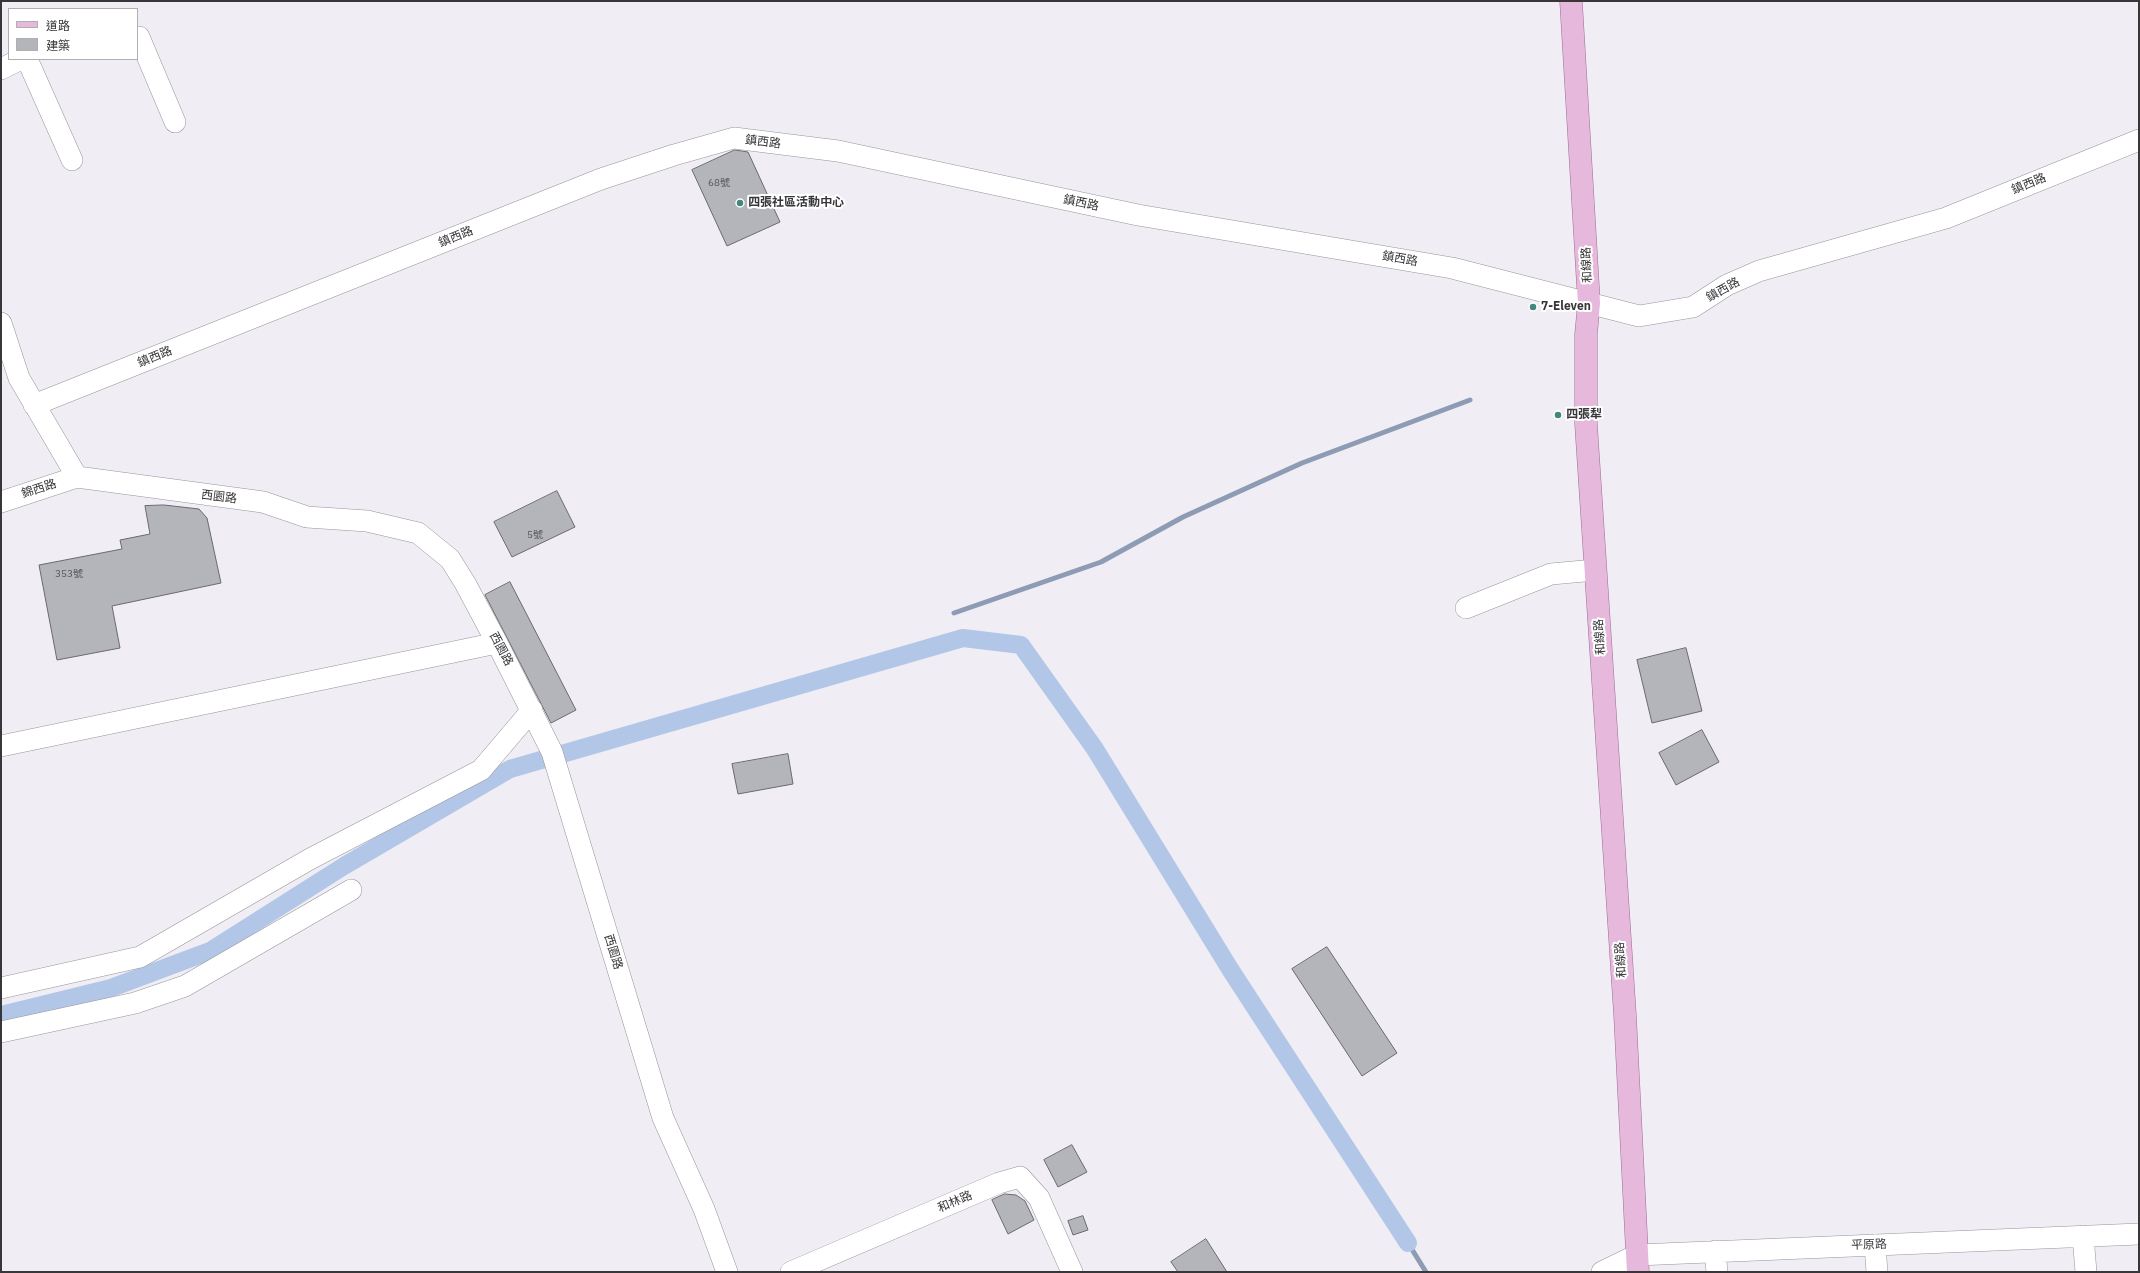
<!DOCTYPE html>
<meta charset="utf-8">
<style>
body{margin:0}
#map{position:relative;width:2140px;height:1273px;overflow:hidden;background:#f1edf4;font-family:"IBM Plex Sans","Noto Sans TC",sans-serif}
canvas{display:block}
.frame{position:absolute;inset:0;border:2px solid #383639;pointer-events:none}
.legend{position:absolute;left:8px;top:8px;width:130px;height:52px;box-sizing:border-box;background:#fff;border:1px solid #afafb0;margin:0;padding:5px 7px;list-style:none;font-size:12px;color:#383639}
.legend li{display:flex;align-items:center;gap:8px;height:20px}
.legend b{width:20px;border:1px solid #afafb0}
</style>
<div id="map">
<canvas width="2140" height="1273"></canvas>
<div class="frame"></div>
<ul class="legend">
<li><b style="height:5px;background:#e5b8dc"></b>道路</li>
<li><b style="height:11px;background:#b4b4bb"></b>建築</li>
</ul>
</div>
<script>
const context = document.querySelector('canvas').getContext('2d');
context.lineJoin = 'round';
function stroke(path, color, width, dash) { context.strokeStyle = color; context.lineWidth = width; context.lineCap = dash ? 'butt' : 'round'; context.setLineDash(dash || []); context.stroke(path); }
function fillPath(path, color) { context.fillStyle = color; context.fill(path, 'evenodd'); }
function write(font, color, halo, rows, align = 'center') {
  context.font = font + ' "IBM Plex Sans","Noto Sans TC",sans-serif'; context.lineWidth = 4; context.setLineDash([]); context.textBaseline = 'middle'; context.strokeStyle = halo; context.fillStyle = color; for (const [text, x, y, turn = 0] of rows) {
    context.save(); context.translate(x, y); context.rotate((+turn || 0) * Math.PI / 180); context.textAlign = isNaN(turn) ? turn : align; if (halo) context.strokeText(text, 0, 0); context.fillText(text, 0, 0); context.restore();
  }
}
stroke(new Path2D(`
 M 954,613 L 1101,562 L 1183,517 L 1302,463 L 1470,400
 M 1408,1243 L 1426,1272`), '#8d9cb4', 5);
stroke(new Path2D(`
 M 1,1015 L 111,988 L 210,951 L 344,866 L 510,769 L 963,638 L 1021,645 L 1095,749 L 1230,969 L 1408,1243`), '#b2c7e8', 18);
const building = new Path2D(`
 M 735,150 L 748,152 L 780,222 L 727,246 L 692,170 Z
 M 557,491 L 575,527 L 512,557 L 494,522 Z
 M 164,505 L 199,509 L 207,518 L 221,583 L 112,606 L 120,648 L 57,660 L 39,565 L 122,549 L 120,540 L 150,534 L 145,506 Z
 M 510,582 L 576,710 L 551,723 L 485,595 Z
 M 1686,648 L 1702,711 L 1652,723 L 1637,660 Z
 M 1702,730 L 1719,762 L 1676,785 L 1659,753 Z
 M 788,754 L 793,784 L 738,794 L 732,764 Z
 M 1327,947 L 1397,1053 L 1362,1076 L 1292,969 Z
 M 1072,1145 L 1087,1172 L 1058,1187 L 1044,1160 Z
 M 1005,1194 L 1016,1195 L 1025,1201 L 1034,1220 L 1008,1234 L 992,1200 Z
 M 1083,1216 L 1088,1230 L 1073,1235 L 1068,1221 Z
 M 1206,1239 L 1227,1272 L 1178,1272 L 1171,1262 Z`);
fillPath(building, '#b4b4bb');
stroke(building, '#696a70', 1);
const minor = new Path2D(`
 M 137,37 L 139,37 L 175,122
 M 27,59 L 72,160
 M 1,69 L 21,59
 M 1,323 L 19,378 L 77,477 L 263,502 L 307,517 L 367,521 L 418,533 L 450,559 L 465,583 L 497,643 L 552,752 L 663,1118 L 704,1209 L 727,1272
 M 34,405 L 601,179 L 674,155 L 734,138 L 838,151 L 1138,215 L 1452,268 L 1639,316 L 1693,307 L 1727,285 L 1759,271 L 1946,218 L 2139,140
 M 1,502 L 77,477
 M 1466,608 L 1551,574 L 1595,570
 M 1,746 L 497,643
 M 1,988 L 140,957 L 310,859 L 481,770 L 532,710
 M 1,1032 L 135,1003 L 185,986 L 351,890
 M 2083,1236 L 2086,1272
 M 1875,1245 L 1877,1272
 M 1715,1251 L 1717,1272
 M 791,1272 L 999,1183 L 1020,1177 L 1039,1198 L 1072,1272
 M 1602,1272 L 1637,1255 L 2139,1234`);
const major = new Path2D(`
 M 1571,1 L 1589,303 L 1586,334 L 1586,424 L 1625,1015 L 1638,1272`);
stroke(minor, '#97949a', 22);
stroke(major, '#9d6b93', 23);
stroke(minor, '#fff', 21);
stroke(major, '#e5b8dc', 22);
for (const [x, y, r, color] of [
 [740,203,4,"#41877e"],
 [1533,307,4,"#41877e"],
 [1558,415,4,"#41877e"]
]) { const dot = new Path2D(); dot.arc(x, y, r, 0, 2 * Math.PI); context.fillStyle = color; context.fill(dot); stroke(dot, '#fff', 1.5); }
write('10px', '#57565a', null, [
 ["68號",719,183],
 ["5號",535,535],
 ["353號",69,574]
]);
write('12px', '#383639', '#fff', [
 ["鎮西路",763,142,7],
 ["鎮西路",2029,184,-22],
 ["鎮西路",1081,203,12],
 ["鎮西路",456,237,-22],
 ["鎮西路",1400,259,10],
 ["和線路",1587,265,-93],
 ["鎮西路",1723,290,-29],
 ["鎮西路",155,357,-22],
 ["錦西路",39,489,-18],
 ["西園路",219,497,7],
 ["和線路",1600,637,-94],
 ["西園路",501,649,62],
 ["西園路",613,952,73],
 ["和線路",1621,960,-94],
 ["和林路",955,1202,-23],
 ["平原路",1869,1245,-2]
]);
write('bold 12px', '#383639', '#fff', [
 ["四張社區活動中心",748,203],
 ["7-Eleven",1541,307],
 ["四張犁",1566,415]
], 'left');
</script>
